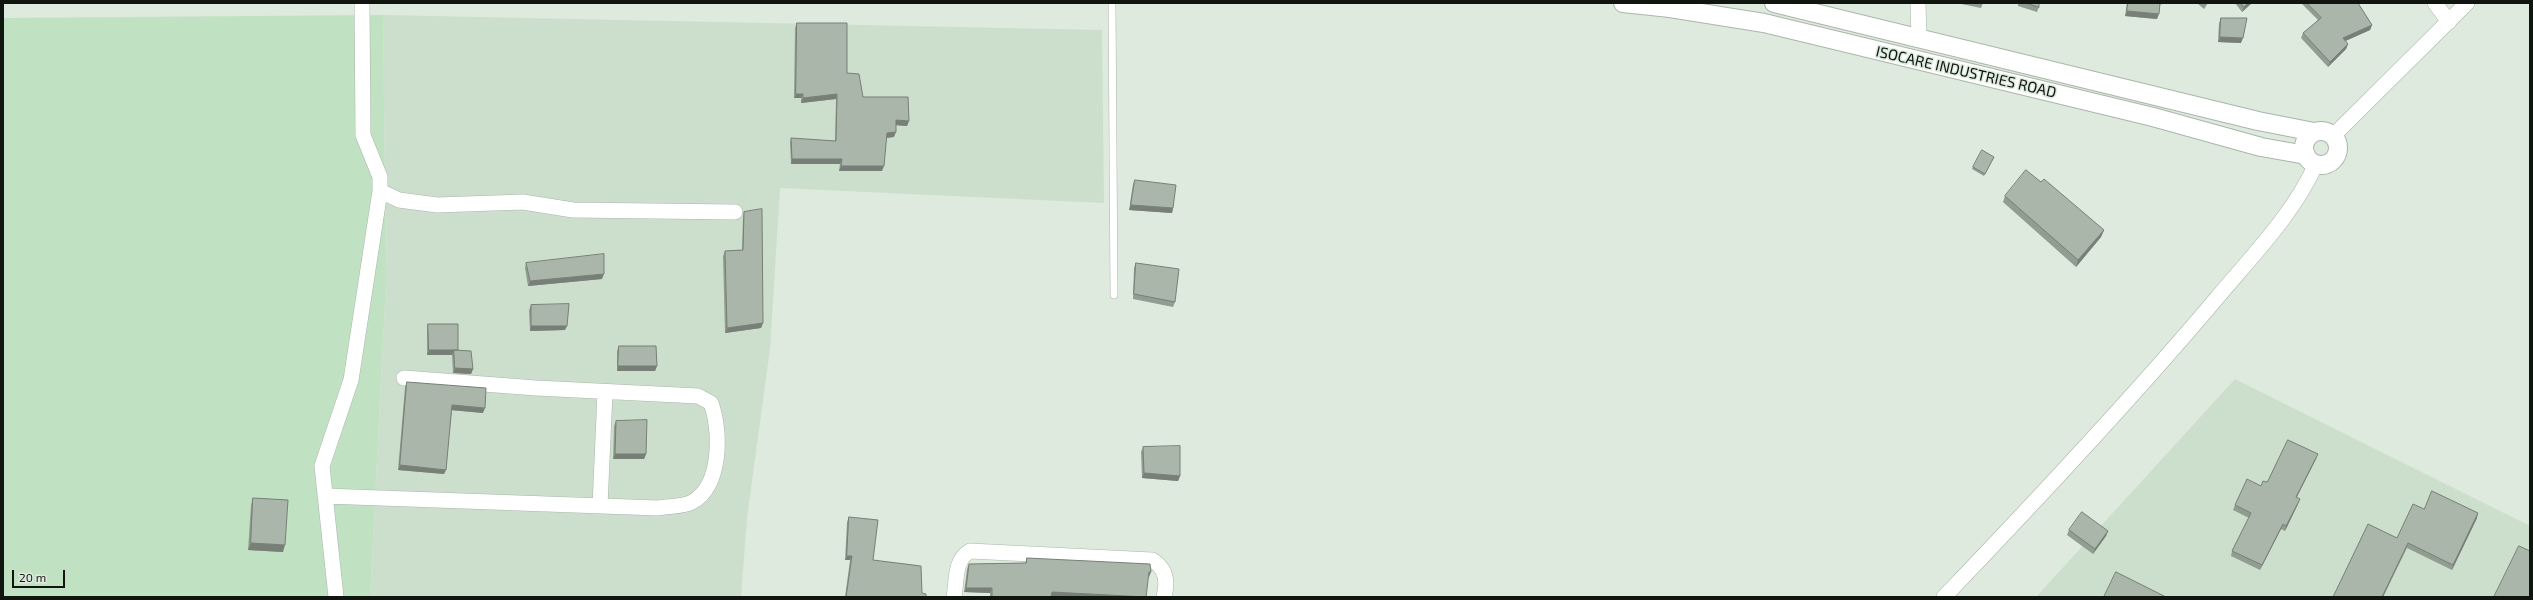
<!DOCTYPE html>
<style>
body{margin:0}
#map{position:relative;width:2533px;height:600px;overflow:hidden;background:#ddeadd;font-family:"Exo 2",sans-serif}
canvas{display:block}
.frame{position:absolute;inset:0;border:4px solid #101510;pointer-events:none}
.scale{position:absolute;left:12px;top:570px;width:53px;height:18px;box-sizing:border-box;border:2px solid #101510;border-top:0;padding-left:5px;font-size:12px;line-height:14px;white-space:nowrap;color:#101510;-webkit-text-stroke:3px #ddeadd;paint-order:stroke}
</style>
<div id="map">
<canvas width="2533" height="600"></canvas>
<div class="frame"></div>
<div class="scale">20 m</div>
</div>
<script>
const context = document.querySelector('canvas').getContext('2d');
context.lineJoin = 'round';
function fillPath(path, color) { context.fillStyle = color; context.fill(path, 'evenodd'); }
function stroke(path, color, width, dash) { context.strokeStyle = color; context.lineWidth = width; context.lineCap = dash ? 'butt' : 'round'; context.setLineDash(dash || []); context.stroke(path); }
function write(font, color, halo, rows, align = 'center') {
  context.font = font + ' "Exo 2",sans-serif'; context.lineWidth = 3; context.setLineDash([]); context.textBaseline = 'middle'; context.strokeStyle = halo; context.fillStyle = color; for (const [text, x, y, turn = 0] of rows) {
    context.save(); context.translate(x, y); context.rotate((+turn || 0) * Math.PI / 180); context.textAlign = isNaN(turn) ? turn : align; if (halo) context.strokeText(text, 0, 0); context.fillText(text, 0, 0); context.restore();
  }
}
fillPath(new Path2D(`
 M 383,15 L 1102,30 L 1104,203 L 780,188 L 770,349 L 747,518 L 741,597 L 370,597 L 386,283 Z
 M 2235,379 L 2530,526 L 2530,597 L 2036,597 Z`), '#ccdfcd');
fillPath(new Path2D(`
 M 383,15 L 386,283 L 370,597 L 3,597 L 3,18 Z`), '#c1e1c3');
const service = new Path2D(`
 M 1112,3 L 1114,295`);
const minor = new Path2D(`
 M 362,3 L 363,135 L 380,177 L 380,191 L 399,200 L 437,205 L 523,202 L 573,210 L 735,212
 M 1918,3 L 1919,37
 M 2435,3 L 2449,22
 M 2333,136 L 2467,3
 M 325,496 L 658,508 C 668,506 684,507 692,502 C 722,486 721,430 711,403 L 698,396 L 536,388 L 404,378
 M 600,506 L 605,392
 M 336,597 L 322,466 L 351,380 L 380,191
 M 954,597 C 957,581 954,560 970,551 L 1152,560 C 1166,568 1168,581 1164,597
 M 1944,597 C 2037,500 2129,402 2216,299 C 2252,256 2293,215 2316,164`);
const tertiary = new Path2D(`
 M 1623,3 L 1670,8 L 1764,23 L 2153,117 L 2261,147 L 2306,155
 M 1774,3 L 2258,121 L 2314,132
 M2304 148a17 17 0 1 1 34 0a17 17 0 1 1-34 0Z`);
stroke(service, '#aab6aa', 8);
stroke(minor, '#aab6aa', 16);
stroke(tertiary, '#aab6aa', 20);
stroke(service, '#fff', 7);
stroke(minor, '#fff', 15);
stroke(tertiary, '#fff', 18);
fillPath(new Path2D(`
 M 1956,3 L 1983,3 L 1981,8 Z
 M 2018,3 L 2039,3 L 2039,7 L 2037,12 L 2018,6 Z
 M 2127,3 L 2164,3 L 2160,5 L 2157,19 L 2125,16 Z
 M 2197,3 L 2208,3 L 2204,9 Z
 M 2235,3 L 2252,3 L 2242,12 Z
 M 2302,3 L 2358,3 L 2372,25 L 2370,30 L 2345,41 L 2348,44 L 2346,49 L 2328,67 L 2301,38 L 2303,33 L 2318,20 L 2302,4 Z
 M 2221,18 L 2241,43 L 2218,42 L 2219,23 Z
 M 797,23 L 847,73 L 863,97 L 909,121 L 907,126 L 896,125 L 894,137 L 886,138 L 882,171 L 839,171 L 840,164 L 791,164 L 790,143 L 791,138 L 835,141 L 836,99 L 801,103 L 801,98 L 794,98 L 795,28 Z
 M 1994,157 L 1984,176 L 1972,169 L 1973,167 Z
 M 1135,180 L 1173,208 L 1172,213 L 1129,210 L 1133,184 Z
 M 2041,182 L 2104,230 L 2101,237 L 2076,267 L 2003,202 L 2005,196 Z
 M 744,212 L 763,323 L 761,328 L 725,333 L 723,256 L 725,251 L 742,250 L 743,217 Z
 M 526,263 L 602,279 L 528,286 L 525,268 Z
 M 1136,263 L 1175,302 L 1173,307 L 1133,299 L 1134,268 Z
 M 531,305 L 565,330 L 530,331 L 529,310 Z
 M 428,324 L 458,350 L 473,369 L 471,374 L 453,373 L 452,355 L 427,355 L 427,329 Z
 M 619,346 L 657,366 L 655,371 L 617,371 L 617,351 Z
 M 407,382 L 483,413 L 452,410 L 444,474 L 398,470 L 405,387 Z
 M 616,421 L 646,454 L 644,459 L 613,459 L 614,426 Z
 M 1143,447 L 1180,476 L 1178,481 L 1142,478 L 1141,452 Z
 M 2316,459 L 2297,497 L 2298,504 L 2285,531 L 2281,529 L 2260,570 L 2231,556 L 2232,551 L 2249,518 L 2233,510 L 2235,505 L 2261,486 Z
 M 253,498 L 283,552 L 248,550 L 251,505 Z
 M 2424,509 L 2477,518 L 2452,570 L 2407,548 L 2383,597 L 2333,597 L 2397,538 Z
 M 849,517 L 873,560 L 922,593 L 926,597 L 845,597 L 850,560 L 845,560 L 847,522 Z
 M 2069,530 L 2108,531 L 2106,536 L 2093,554 L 2067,535 Z
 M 1027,558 L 1149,577 L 1148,577 L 1145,597 L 990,597 L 990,593 L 964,592 L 967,569 L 969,564 L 1025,563 Z`), '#929d92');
fillPath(new Path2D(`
 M 2248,3 L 2252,3 L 2242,12 L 2244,7 Z
 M 2127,11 L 2159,14 L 2157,19 L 2125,16 Z
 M 2372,25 L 2370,30 L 2341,43 L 2343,38 Z
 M 2220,37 L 2243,38 L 2241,43 L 2218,42 Z
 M 2348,44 L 2346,49 L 2328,67 L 2330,62 Z
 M 796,94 L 803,94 L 801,98 L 794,98 Z
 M 837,94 L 836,99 L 801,103 L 803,98 Z
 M 896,120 L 909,121 L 907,126 L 894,125 Z
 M 896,132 L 894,137 L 885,138 L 887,133 Z
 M 792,159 L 842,159 L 840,164 L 791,164 Z
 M 841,166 L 884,166 L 882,171 L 839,171 Z
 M 1131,205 L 1173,208 L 1172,213 L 1129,210 Z
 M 2104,230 L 2101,237 L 2076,267 L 2078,260 Z
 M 604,274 L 602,279 L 528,286 L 530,281 Z
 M 763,323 L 761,328 L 725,333 L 727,328 Z
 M 531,326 L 567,326 L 565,330 L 530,331 Z
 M 429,350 L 458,350 L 454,350 L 452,355 L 427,355 Z
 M 618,366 L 657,366 L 655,371 L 617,371 Z
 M 455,368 L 473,369 L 471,374 L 453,373 Z
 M 452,405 L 485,408 L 483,413 L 450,410 Z
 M 615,454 L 646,454 L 644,459 L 613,459 Z
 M 2318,454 L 2316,459 L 2294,502 L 2296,497 Z
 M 400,465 L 446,470 L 444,474 L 398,470 Z
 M 1144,473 L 1180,476 L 1178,481 L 1142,478 Z
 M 2300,499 L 2298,504 L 2285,531 L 2286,526 Z
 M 2478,513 L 2477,518 L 2452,570 L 2453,565 Z
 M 2283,524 L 2281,529 L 2260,570 L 2262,565 Z
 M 2108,531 L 2106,536 L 2093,554 L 2095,549 Z
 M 251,543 L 285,545 L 283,552 L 248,550 Z
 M 2408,543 L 2383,597 L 2382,597 Z
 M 847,556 L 852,556 L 850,560 L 845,560 Z
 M 1149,572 L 1151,572 L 1149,577 L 1147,577 Z
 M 966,588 L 992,588 L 990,593 L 964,592 Z
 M 1052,592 L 1145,597 L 1050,597 Z`), '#777f77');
const building = new Path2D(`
 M 2026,3 L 2039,3 L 2039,7 Z
 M 2128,3 L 2160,3 L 2159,14 L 2127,11 Z
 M 2241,3 L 2248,3 L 2244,7 Z
 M 2307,3 L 2358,3 L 2372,25 L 2343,38 L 2348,44 L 2330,62 L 2303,33 L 2321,18 Z
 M 2221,18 L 2247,18 L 2243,38 L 2220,37 Z
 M 797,23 L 847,23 L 847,73 L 859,74 L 863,97 L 908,97 L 909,121 L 896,120 L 896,132 L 887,133 L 884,166 L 841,166 L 842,159 L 792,159 L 791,138 L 836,141 L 837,94 L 803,98 L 803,94 L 796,94 Z
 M 1982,150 L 1994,157 L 1985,174 L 1973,167 Z
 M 2026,170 L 2041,182 L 2044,179 L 2104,230 L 2078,260 L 2005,196 Z
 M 1135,180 L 1176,185 L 1173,208 L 1131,205 Z
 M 762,209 L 763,323 L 727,328 L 725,251 L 743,250 L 744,212 Z
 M 604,254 L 604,274 L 530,281 L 526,263 Z
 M 1136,263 L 1179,269 L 1175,302 L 1134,294 Z
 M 569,304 L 567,326 L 531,326 L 531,305 Z
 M 428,324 L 458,324 L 458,350 L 429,350 Z
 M 619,346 L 656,346 L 657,366 L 618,366 Z
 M 454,350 L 471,351 L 473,369 L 455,368 Z
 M 407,382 L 486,388 L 485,408 L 452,405 L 446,470 L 400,465 Z
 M 647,420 L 646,454 L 615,454 L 616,421 Z
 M 2288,440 L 2318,454 L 2296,497 L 2300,499 L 2286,526 L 2283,524 L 2262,565 L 2232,551 L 2251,513 L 2235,505 L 2247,479 L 2261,486 L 2263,481 L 2267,482 Z
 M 1180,446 L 1180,476 L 1144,473 L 1143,447 Z
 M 2432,491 L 2478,513 L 2453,565 L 2408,543 L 2382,597 L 2333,597 L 2368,524 L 2397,538 L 2413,504 L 2424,509 Z
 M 253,498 L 288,500 L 285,545 L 251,543 Z
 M 2082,512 L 2108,531 L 2095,549 L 2069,530 Z
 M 849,517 L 878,520 L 873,560 L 921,566 L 922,593 L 926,594 L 926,597 L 846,597 L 852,556 L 847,556 Z
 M 2519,546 L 2530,551 L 2530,597 L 2494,597 Z
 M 1027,558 L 1150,564 L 1151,572 L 1149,572 L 1146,597 L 1052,592 L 1051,597 L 992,597 L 992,588 L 966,588 L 969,564 L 1026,563 Z
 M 2116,572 L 2166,597 L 2104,597 Z`);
fillPath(building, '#aab6aa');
stroke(building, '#777f77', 1);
write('15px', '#101510', '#ddeadd', [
 ["ISOCARE INDUSTRIES ROAD",1966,72,13]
]);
</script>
